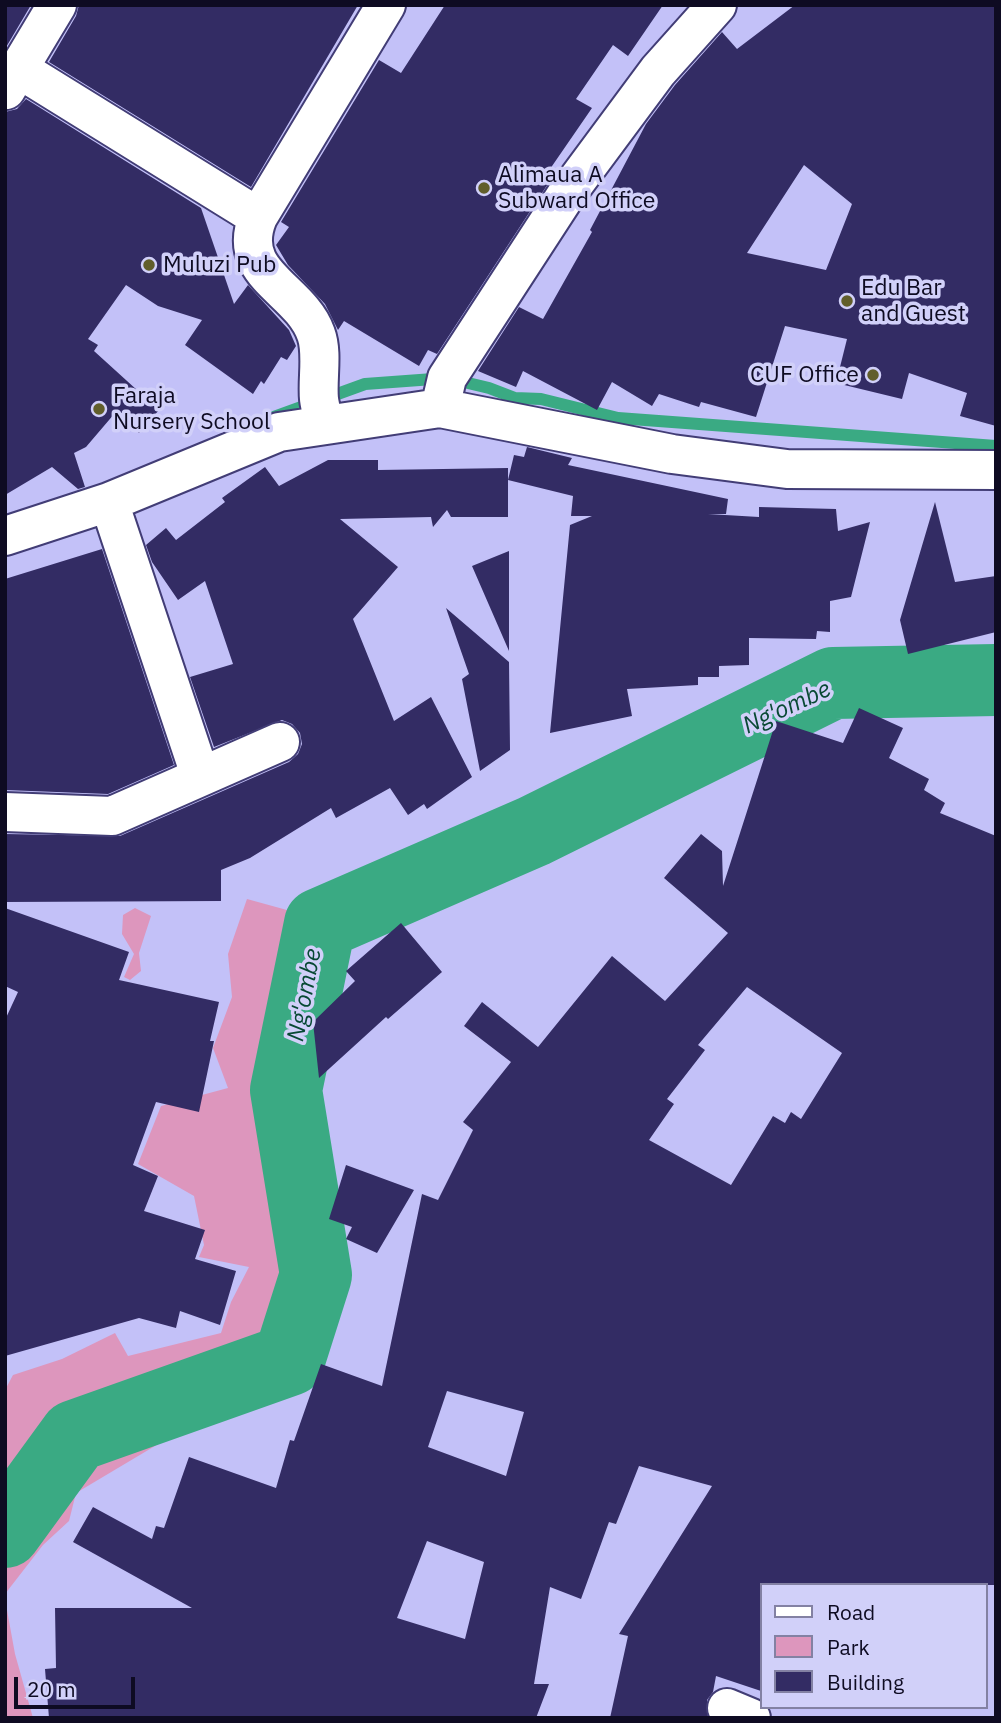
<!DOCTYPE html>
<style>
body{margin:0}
#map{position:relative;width:1001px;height:1723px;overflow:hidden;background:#c3c1f8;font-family:"IBM Plex Sans",sans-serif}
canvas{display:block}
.frame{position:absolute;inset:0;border:7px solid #0e0b22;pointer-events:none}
.legend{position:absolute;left:760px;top:1583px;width:228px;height:126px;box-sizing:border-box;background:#d1d0f9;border:2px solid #8381a3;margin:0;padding:9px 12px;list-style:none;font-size:21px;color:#0e0b22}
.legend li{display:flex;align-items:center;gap:14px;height:35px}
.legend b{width:35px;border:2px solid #8381a3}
.scale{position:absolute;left:14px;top:1677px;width:121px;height:32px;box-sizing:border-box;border:4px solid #0e0b22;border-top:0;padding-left:9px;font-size:21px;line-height:24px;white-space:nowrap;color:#0e0b22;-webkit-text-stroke:5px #d1d0f9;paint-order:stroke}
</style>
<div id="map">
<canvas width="1001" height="1723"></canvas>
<div class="frame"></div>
<ul class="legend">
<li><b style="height:9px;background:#fff"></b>Road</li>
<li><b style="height:19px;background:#dd96bd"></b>Park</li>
<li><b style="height:19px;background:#332c64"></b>Building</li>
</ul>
<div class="scale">20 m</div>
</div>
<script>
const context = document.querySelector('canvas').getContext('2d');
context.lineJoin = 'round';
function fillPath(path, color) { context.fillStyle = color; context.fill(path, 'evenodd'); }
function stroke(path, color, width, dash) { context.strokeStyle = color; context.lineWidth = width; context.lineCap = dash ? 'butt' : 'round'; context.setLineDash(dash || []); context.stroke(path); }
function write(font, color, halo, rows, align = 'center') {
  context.font = font + ' "IBM Plex Sans",sans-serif'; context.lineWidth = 7; context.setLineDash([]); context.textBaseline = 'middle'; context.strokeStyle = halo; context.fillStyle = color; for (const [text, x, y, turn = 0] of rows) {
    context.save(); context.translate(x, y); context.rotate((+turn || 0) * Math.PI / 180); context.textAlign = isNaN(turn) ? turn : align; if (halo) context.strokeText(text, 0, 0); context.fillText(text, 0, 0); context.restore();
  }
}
fillPath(new Path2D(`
 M 247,899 L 334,923 L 313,976 L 309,1034 L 323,1112 L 315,1186 L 329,1260 L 301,1359 L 76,1493 L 69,1521 L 43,1545 L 5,1594 L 5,1390 L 13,1375 L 62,1359 L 115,1333 L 128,1356 L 221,1333 L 231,1302 L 249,1267 L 199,1257 L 204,1245 L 194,1196 L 138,1164 L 161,1106 L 228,1088 L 213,1048 L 232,997 L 228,954 Z
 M 135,908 L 151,916 L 139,953 L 141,971 L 130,980 L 124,977 L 134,954 L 122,934 L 123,915 Z
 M 5,1599 L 15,1654 L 33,1718 L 5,1718 Z`), '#dd96bd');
stroke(new Path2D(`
 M 274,417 L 365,384 L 447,378 L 489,388 L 515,398 L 541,399 L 618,418 L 996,446`), '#3aaa83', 12);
stroke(new Path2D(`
 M 5,1532 L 75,1436 L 289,1360 L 316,1275 L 286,1090 L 320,924 L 534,831 L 833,683 L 996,680`), '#3aaa83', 72);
fillPath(new Path2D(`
 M 5,5 L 31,5 L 5,49 Z
 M 79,5 L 358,5 L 251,187 L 49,62 L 76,16 Z
 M 445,5 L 663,5 L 628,56 L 613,45 L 576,99 L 592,108 L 550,169 L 555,173 L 437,354 L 428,350 L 419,366 L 344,321 L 338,330 L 325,304 L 288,265 L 276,245 L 289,227 L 281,222 L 379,60 L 401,73 Z
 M 795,5 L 996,5 L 996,426 L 960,416 L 967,393 L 909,373 L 902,399 L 836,383 L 847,339 L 785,326 L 756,417 L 701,402 L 699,407 L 659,394 L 652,406 L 612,382 L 597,410 L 523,371 L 516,387 L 478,371 L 519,307 L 543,319 L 592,232 L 590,230 L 646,124 L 675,85 L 722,32 L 737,49 ZM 804,165 L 852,204 L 826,270 L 747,253 Z
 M 26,99 L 201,208 L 234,304 L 248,285 L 289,330 L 296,346 L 287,360 L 281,357 L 264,384 L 261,381 L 253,394 L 185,345 L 202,320 L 158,306 L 126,285 L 88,339 L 98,345 L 94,351 L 159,410 L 139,433 L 115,413 L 86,447 L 74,453 L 85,487 L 78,489 L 52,467 L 5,495 L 5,112 L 17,109 Z
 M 527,447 L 572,458 L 568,465 L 728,499 L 726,514 L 708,514 L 759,517 L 759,507 L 836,509 L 838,531 L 870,522 L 851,597 L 830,601 L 830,632 L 817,631 L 816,639 L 749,638 L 749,665 L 719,666 L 719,677 L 698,677 L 698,685 L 627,689 L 632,716 L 550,733 L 570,525 L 592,516 L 571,516 L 573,496 L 508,480 L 514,455 L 524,457 Z
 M 328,460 L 378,460 L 378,470 L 508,468 L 508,517 L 451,517 L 447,510 L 433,527 L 431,517 L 340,519 L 398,567 L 353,619 L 394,721 L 431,697 L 472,777 L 427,809 L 424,804 L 408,815 L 390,788 L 336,818 L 331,808 L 250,858 L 221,870 L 221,901 L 5,902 L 5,834 L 120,836 L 289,762 L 298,754 L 302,744 L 300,733 L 292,724 L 282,720 L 214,747 L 190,677 L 233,664 L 205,581 L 178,600 L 152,562 L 146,545 L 166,528 L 176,540 L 225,502 L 222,498 L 265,467 L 279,486 Z
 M 935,502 L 955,582 L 996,576 L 996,632 L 908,654 L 900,620 Z
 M 102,549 L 174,765 L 108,794 L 5,790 L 5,579 Z
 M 509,551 L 509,651 L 472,566 Z
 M 446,608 L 509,662 L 510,750 L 480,771 L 462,679 L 469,674 Z
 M 859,708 L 903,728 L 889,758 L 929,779 L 924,790 L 945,803 L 940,813 L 996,836 L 996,1585 L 761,1585 L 761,1691 L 716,1676 L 713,1692 L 707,1700 L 708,1718 L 610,1718 L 628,1636 L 619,1634 L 712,1486 L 639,1466 L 616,1524 L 609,1522 L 581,1599 L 550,1587 L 534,1684 L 549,1684 L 536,1718 L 49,1718 L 45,1669 L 56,1668 L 55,1608 L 192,1608 L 73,1542 L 93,1507 L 152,1539 L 156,1526 L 164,1528 L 189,1457 L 276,1488 L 290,1440 L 294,1441 L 321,1364 L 382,1386 L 422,1194 L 438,1200 L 473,1130 L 463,1122 L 511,1062 L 464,1026 L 482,1002 L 538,1047 L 612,956 L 665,1001 L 728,933 L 664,878 L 701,834 L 722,851 L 723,886 L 776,721 L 843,743 ZM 747,987 L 842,1053 L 801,1119 L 791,1112 L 785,1123 L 773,1116 L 731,1185 L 649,1140 L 674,1104 L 667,1099 L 705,1050 L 698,1045 ZM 447,1391 L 524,1412 L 506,1476 L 428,1447 ZM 427,1541 L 484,1562 L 465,1639 L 397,1618 Z
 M 5,908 L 129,952 L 119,980 L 219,1002 L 210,1041 L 214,1041 L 199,1112 L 156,1102 L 133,1165 L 158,1176 L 144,1211 L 205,1230 L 195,1259 L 236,1271 L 220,1325 L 180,1311 L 176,1328 L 139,1318 L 5,1356 L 5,1020 L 18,992 L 5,986 Z
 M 401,923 L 442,972 L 388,1019 L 386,1017 L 319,1078 L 313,1022 L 355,981 L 346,971 Z
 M 346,1165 L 414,1190 L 377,1253 L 346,1239 L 352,1227 L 329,1219 Z`), '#332c64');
const minor = new Path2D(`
 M 19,69 L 258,217
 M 6,90 L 57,5
 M 440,408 L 447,378 L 566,195 L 658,71 L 717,5
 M 325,425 C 323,416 320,408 319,399 C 317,379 323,353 316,334 C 300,288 234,275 258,217 L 386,5
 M 109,502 L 200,775
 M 5,536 L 109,502 L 279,432 L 440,408 L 672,454 L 787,469 L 996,470
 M 5,812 L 112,816 L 280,742
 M 727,1708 L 751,1718`);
stroke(minor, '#423d76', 42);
stroke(minor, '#fff', 38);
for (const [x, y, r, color] of [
 [484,188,7,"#615e2b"],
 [149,265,7,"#615e2b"],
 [847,301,7,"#615e2b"],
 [873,375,7,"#615e2b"],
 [99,409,7,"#615e2b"]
]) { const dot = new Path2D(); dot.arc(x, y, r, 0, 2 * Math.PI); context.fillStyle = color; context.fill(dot); stroke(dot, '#d1d0f9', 2.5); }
write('23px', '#0e0b22', '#d1d0f9', [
 ["Alimaua A",498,175],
 ["Subward Office",498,201],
 ["Muluzi Pub",163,265],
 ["Edu Bar",861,288],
 ["and Guest",861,314],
 ["CUF Office",859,375,"right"],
 ["Faraja",113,396],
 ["Nursery School",113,422]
], 'left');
write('italic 24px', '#084934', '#d1d0f9', [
 ["Ng'ombe",787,708,-25],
 ["Ng'ombe",305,995,-79]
]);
</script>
